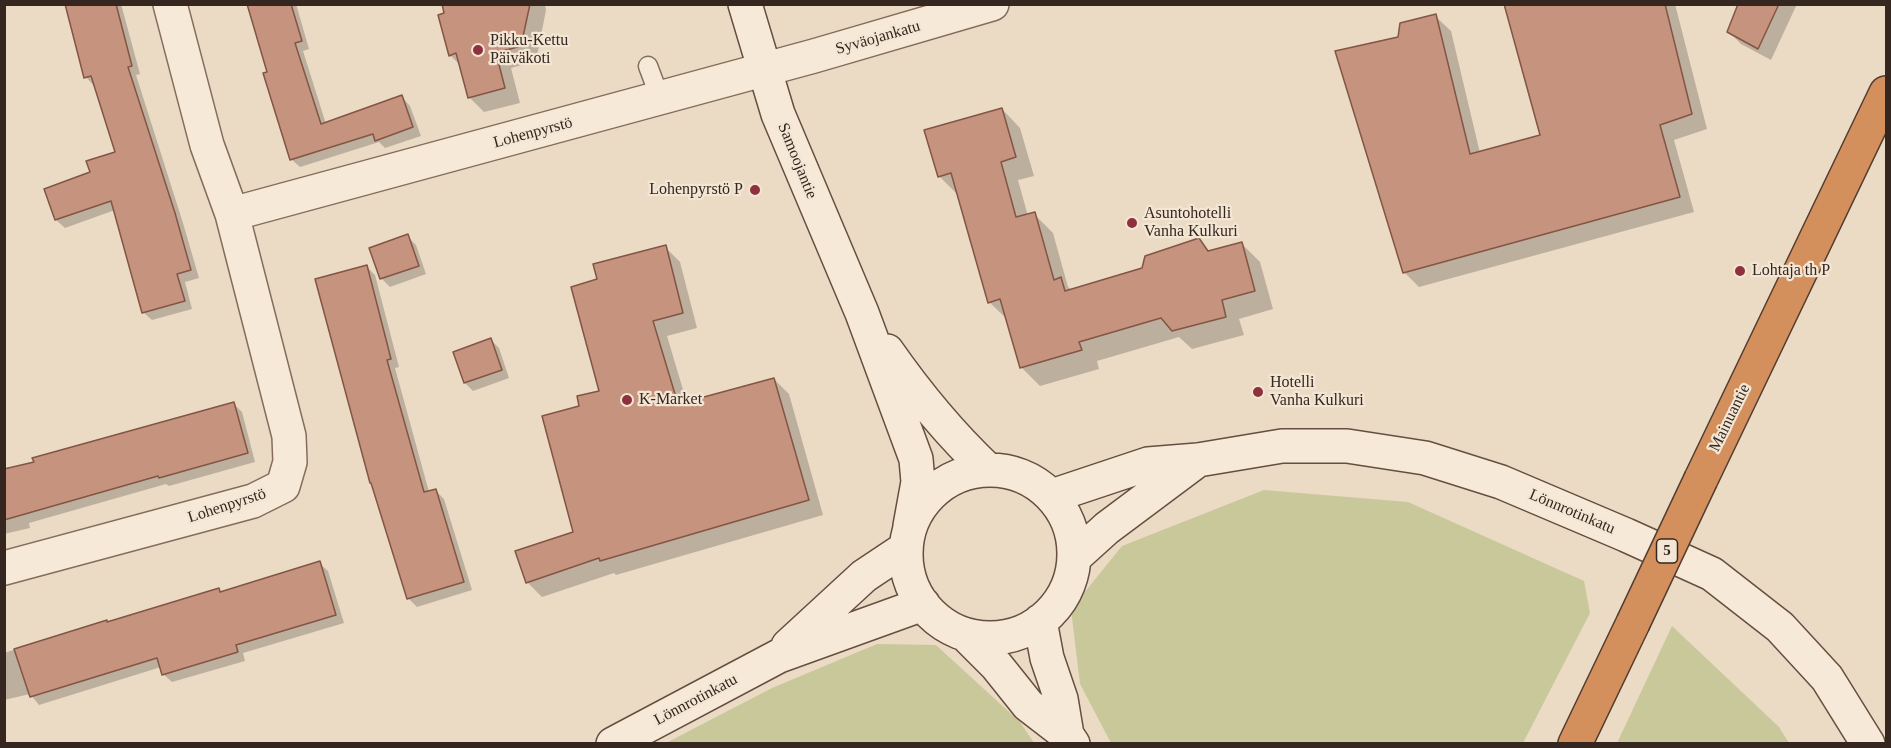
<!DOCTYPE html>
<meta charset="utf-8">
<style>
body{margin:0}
#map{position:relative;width:1891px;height:748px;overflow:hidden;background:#ebdbc5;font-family:"Times New Roman",serif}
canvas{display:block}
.frame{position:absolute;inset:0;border:6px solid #35271f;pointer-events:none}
</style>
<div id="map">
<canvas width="1891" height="748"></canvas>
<div class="frame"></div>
</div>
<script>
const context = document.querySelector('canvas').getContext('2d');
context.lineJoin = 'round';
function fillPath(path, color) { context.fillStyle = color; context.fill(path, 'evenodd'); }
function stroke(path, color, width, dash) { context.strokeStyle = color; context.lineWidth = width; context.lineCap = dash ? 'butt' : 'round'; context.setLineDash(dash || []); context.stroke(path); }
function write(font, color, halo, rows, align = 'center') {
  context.font = font + ' "Times New Roman",serif'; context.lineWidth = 4.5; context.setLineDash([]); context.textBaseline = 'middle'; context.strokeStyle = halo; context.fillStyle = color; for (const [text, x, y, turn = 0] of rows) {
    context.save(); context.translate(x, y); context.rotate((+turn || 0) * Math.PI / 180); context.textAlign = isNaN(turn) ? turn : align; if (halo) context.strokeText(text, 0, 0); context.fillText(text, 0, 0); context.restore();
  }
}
fillPath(new Path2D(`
 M 1264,490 L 1408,502 L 1584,581 L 1590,613 L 1523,743 L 1111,743 L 1080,684 L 1071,609 L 1122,546 Z
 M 1672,626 L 1779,727 L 1789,743 L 1617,743 Z
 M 877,644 L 936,645 L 1020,722 L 1034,743 L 666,743 L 772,688 Z`), '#c8c89a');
fillPath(new Path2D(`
 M 67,4 L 121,4 L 140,74 L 136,75 L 183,223 L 199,278 L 185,282 L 192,309 L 152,320 L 143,312 L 115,210 L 65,228 L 56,220 L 46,190 L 92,173 L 117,153 L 94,86 L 86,77 Z
 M 249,4 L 296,4 L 309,49 L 303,51 L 326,124 L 402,97 L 410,106 L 421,136 L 385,148 L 379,142 L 300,167 L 291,159 Z
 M 443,4 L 545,4 L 546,10 L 536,61 L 511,68 L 520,103 L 484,112 L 469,97 L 461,66 L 450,55 Z
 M 1505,4 L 1675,4 L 1707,129 L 1674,140 L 1694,212 L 1419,287 L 1404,272 L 1399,38 L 1435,16 L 1451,31 L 1480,153 L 1542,136 Z
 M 1738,4 L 1797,4 L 1771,60 L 1741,44 L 1729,32 Z
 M 1002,109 L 1020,128 L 1034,176 L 1018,180 L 1028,216 L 1034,214 L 1053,233 L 1068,287 L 1072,290 L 1144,269 L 1198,240 L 1210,252 L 1242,244 L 1260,262 L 1273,309 L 1239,319 L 1244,335 L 1192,349 L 1179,337 L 1097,361 L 1099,369 L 1040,386 L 1021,367 L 1008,320 L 989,302 L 958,195 L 939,176 Z
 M 407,236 L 416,245 L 426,274 L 390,287 L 382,279 L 371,249 Z
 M 665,247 L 680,262 L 697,328 L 667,336 L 687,403 L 774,379 L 789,394 L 823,515 L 616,575 L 614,573 L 542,597 L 527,582 L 575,532 L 580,407 L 601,392 L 599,280 Z
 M 366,266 L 375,275 L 399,367 L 395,368 L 429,492 L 435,490 L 444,499 L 472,590 L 417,607 L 408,598 Z
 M 491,340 L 499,348 L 509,378 L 473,391 L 465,383 Z
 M 233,403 L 242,412 L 255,462 L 169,486 L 166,484 L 29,523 L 30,528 L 4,534 L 4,471 Z
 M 319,563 L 328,571 L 344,623 L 243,653 L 245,661 L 172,682 L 163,674 L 161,667 L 39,705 L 30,694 L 4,700 L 4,653 L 106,621 L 108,623 L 219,590 L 221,593 Z`), '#0003');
const building = new Path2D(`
 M 65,4 L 116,4 L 132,66 L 128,67 L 175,213 L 191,270 L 177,274 L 185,301 L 142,313 L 111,201 L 55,220 L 44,189 L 90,172 L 86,161 L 115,152 L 91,76 L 84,78 Z
 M 247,4 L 291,4 L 302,41 L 295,43 L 321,124 L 402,95 L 413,127 L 375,141 L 373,134 L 290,160 L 263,73 L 267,72 Z
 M 442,4 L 530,4 L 521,46 L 496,53 L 505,88 L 468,98 L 456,53 L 449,56 L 438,15 L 444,13 Z
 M 1504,4 L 1665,4 L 1692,114 L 1660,125 L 1680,197 L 1403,273 L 1335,51 L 1398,37 L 1400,23 L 1436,14 L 1470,154 L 1540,135 Z
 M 1738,4 L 1779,4 L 1758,49 L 1727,32 Z
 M 1002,108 L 1016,157 L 1001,162 L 1016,217 L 1035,212 L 1054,280 L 1061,277 L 1065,291 L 1142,268 L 1145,256 L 1199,238 L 1208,251 L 1242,242 L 1255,291 L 1222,300 L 1226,317 L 1172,331 L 1161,318 L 1079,342 L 1082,350 L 1020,368 L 1000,299 L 988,303 L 951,173 L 938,177 L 924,130 Z
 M 408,234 L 419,266 L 380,279 L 369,248 Z
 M 666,245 L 683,313 L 653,321 L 678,404 L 774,378 L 809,500 L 600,561 L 599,558 L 526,583 L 515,551 L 573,532 L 542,416 L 579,406 L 577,396 L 599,391 L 571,287 L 597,279 L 593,264 Z
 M 367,265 L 391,359 L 387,360 L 424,492 L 436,489 L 464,582 L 407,599 L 371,483 L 370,483 L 315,279 Z
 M 491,338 L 502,370 L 464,383 L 453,352 Z
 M 234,402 L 248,453 L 159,478 L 158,476 L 4,520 L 4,469 L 34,462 L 32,458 Z
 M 320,561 L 336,615 L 236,645 L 238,652 L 162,675 L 157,658 L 30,697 L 14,649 L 107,620 L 107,622 L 219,588 L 220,592 Z`);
fillPath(building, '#c6937e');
stroke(building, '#825544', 1.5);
const lane = new Path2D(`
 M 648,66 L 660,98`);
const street = new Path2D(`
 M 232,214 L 814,56 L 992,4
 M 4,568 L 253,501 L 283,486 L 290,462 L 289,436 L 232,214 L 207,145 L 170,4`);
const secondary = new Path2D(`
 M 745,4 L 778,114 L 862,313 L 916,459 L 918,482 L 910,526
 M 887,351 C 917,394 950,434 988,470
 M906 554a84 84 0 1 1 168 0a84 84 0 1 1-168 0Z
 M 1052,496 L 1148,464 L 1198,460 L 1282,446 L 1347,446 L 1425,458 L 1501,482 L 1626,535 L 1712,574 L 1780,627 L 1827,678 L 1868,744
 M 1076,556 L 1107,528 L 1198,460
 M 1040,621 L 1047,658 L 1061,699 L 1067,735
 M 969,638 L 996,665 L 1028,705 L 1067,735 L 1073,744
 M 788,646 L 864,576 L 906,548
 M 613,744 L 779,656 L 923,604`);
const highway = new Path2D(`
 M 1701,479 L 1886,93
 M 1575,744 L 1633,623`);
stroke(lane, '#846d5c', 21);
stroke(street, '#846d5c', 36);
stroke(secondary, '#664e40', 36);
stroke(highway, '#523c30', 36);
stroke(lane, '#f6e9d8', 18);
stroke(street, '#f6e9d8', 33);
stroke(secondary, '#f6e9d8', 33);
stroke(highway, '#d4905c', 33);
const highwayBridge = new Path2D(`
 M 1633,623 L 1701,479`);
stroke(highwayBridge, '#523c30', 36, []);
stroke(highwayBridge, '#d4905c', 33);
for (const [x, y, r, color] of [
 [478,50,6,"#8f313d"],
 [755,190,6,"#8f313d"],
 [1132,223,6,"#8f313d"],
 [1740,271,6,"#8f313d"],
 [1258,392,6,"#8f313d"],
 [627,400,6,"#8f313d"]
]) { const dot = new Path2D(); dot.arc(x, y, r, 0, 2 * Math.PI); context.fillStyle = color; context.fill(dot); stroke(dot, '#f3e6d4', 2); }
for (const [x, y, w] of [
 [1667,551,21]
]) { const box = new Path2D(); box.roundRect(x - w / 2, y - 12, w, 24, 4.5); context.fillStyle = '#f3e6d4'; context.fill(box); stroke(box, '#35271f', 1.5); }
write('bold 15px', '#35271f', null, [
 ["5",1667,551]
]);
write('16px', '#35271f', '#f3e6d4', [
 ["Syväojankatu",878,38,-16],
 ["Lohenpyrstö",533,133,-15],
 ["Samoojantie",797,161,68],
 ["Mainuantie",1730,418,-64],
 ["Lohenpyrstö",227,506,-18],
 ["Lönnrotinkatu",1572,512,23],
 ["Lönnrotinkatu",696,700,-28]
]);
write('16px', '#35271f', '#f3e6d4', [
 ["Pikku-Kettu",490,41],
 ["Päiväkoti",490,59],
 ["Lohenpyrstö P",743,190,"right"],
 ["Asuntohotelli",1144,214],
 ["Vanha Kulkuri",1144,232],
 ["Lohtaja th P",1752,271],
 ["Hotelli",1270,383],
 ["Vanha Kulkuri",1270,401],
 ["K-Market",639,400]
], 'left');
</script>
